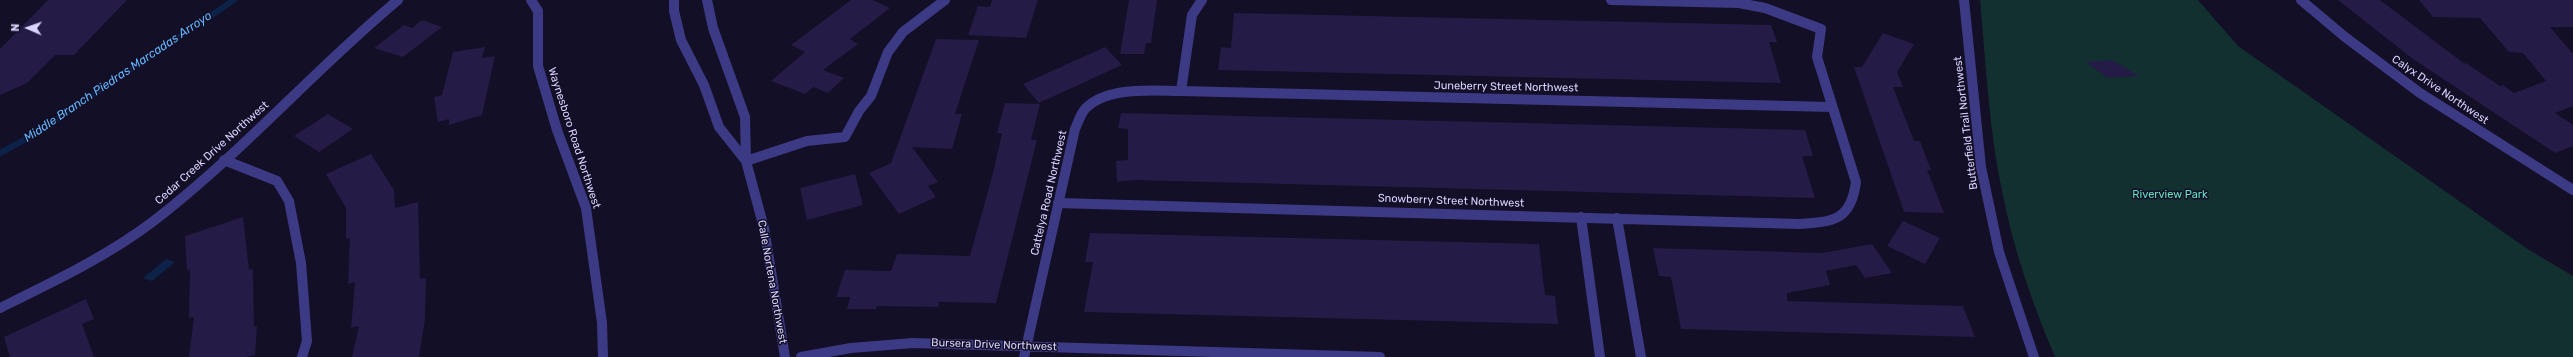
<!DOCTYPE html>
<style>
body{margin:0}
#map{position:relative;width:2573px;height:357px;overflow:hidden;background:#130f26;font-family:Rubik,sans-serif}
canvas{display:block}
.north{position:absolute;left:8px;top:8px;width:40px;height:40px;-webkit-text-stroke:3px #130f26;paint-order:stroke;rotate:272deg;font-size:11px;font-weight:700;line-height:16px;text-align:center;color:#d9d4ff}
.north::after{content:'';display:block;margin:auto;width:14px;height:18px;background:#d9d4ff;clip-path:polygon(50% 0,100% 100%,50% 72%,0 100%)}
</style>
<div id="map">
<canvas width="2573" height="357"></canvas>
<div class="north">N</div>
</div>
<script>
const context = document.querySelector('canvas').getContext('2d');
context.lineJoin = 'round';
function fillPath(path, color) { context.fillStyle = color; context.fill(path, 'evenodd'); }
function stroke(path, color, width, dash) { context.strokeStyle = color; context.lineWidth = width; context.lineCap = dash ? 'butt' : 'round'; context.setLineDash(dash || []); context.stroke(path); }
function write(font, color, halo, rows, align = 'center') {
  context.font = font + ' Rubik,sans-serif'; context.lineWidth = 3; context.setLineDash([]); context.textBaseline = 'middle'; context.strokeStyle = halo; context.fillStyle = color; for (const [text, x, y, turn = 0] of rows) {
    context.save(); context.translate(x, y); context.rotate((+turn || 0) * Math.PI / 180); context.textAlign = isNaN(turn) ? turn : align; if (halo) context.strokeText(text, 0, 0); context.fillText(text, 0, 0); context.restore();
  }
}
fillPath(new Path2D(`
 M 1980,0 L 2198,0 L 2238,46 L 2526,248 L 2573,276 L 2573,357 L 2055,357 C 2033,305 2014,251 2003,196 C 1989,132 1986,65 1980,0 Z`), '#12302f');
fillPath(new Path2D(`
 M 166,259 L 175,262 L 152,281 L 143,278 Z`), '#0c2248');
stroke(new Path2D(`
 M 0,153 L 30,137 L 234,0`), '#0c2248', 6);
fillPath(new Path2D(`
 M 48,0 L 127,0 L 74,55 L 55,55 L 27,83 L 0,95 L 0,49 Z
 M 851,0 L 873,0 L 890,8 L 850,39 L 858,44 L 823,70 L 844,78 L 828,93 L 813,87 L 805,94 L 771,81 L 805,52 L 791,45 Z
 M 992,0 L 1038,0 L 1026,38 L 968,35 L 978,6 L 990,7 Z
 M 1129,0 L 1157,0 L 1151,43 L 1146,43 L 1144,54 L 1120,54 Z
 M 2338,0 L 2380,0 L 2465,64 L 2466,63 L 2500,86 L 2503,85 L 2514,93 L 2546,81 L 2523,53 L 2509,52 L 2480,18 L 2433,17 L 2419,0 L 2573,0 L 2573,27 L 2550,27 L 2573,54 L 2573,106 L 2555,113 L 2573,125 L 2573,146 L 2555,153 L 2413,59 Z
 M 1234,13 L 1771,25 L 1777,42 L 1769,42 L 1781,83 L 1218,70 L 1221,47 L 1231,48 Z
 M 422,20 L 442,27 L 403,57 L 374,48 L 404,25 L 412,28 Z
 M 1883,33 L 1914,44 L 1897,72 L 1903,87 L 1893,87 L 1914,141 L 1920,141 L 1931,170 L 1927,170 L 1944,213 L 1904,212 L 1854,67 L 1862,67 Z
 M 936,39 L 979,40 L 955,114 L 962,114 L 952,149 L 912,147 L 938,182 L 928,186 L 936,197 L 899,214 L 869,173 L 891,163 Z
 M 485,47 L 482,58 L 495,56 L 482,115 L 449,125 L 449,119 L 438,122 L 434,97 L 442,95 L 453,52 Z
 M 1105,47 L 1122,65 L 1039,103 L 1023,84 Z
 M 2112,60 L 2139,76 L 2107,78 L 2086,62 Z
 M 1005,103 L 1040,104 L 1031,140 L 1037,140 L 996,303 L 939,302 L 938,307 L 877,306 L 876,309 L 847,309 L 850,297 L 836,297 L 845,270 L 891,271 L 897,254 L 970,256 L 993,173 L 1002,133 L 997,133 Z
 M 1121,113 L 1805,130 L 1813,156 L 1802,156 L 1815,198 L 1135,180 L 1117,182 L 1116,161 L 1128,160 L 1128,129 L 1118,128 Z
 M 328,114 L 353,129 L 319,152 L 294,136 Z
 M 371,154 L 394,190 L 395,208 L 418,202 L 420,279 L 426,278 L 425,319 L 419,357 L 352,357 L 359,326 L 351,328 L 355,282 L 348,284 L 350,238 L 346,239 L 346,208 L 326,174 Z
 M 855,174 L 863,205 L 807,220 L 800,188 Z
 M 243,217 L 249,270 L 253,269 L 254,327 L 257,326 L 255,355 L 247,357 L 189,357 L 194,317 L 189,318 L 190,269 L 187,271 L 185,236 Z
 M 1903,221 L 1940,238 L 1925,264 L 1887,246 Z
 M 1090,233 L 1539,244 L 1545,295 L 1555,296 L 1558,324 L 1084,312 L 1093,262 L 1085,262 Z
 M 1872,244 L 1892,273 L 1865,278 L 1856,265 L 1826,271 L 1830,285 L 1787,293 L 1787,301 L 1963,306 L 1975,337 L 1681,329 L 1671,277 L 1659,276 L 1653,248 L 1822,253 Z
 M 86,299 L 94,319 L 82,324 L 94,357 L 10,357 L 4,337 Z`), '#241b47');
stroke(new Path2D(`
 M 531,0 L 538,11 L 538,66 L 557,130 L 586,208 L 602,323 L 603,357
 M 674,0 L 674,11 L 681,40 L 704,85 L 719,127 L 746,161
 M 707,0 L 713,28 L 745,117 L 746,161 L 764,228 L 785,357
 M 1964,0 L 1981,167 L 1999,252 L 2034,357
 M 2301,0 L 2345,37 L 2420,93 L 2573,190
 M 1181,91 L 1192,15 L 1202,0
 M 224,160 L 277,181 L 289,201 L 301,263 L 307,341 L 302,357
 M 746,161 L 807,141 L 845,137 L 859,111 L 871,96 L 888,52 L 903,32 L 945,0
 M 1058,203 L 1799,224 C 1834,222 1851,220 1856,182 L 1817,57 L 1821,29 L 1765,8 L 1739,3 L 1611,0
 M 1581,217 L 1600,357
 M 1617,218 L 1641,357
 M 0,308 C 53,282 108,256 155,220 C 242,153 314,70 398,0
 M 801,357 L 851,348 L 913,343 L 1380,357
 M 1024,357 L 1075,129 C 1078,123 1080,115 1085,109 C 1107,86 1151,91 1181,91 L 1831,107`), '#3d3a85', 10);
write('11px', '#d9d4ff', '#130f26', [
 ["Juneberry Street Northwest",1506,87,1],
 ["Calyx Drive Northwest",2440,90,34],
 ["Butterfield Trail Northwest",1966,123,-97],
 ["Waynesboro Road Northwest",574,138,72],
 ["Cedar Creek Drive Northwest",212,153,-42],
 ["Cattelya Road Northwest",1049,193,-77],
 ["Snowberry Street Northwest",1451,201,2],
 ["Calle Nortena Northwest",772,282,80],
 ["Bursera Drive Northwest",994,345,2]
]);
write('11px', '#5fe0c0', '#130f26', [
 ["Riverview Park",2170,195]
]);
write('italic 12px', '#62b6ff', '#130f26', [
 ["Middle Branch Piedras Marcadas Arroyo",118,77,-34]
]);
</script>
